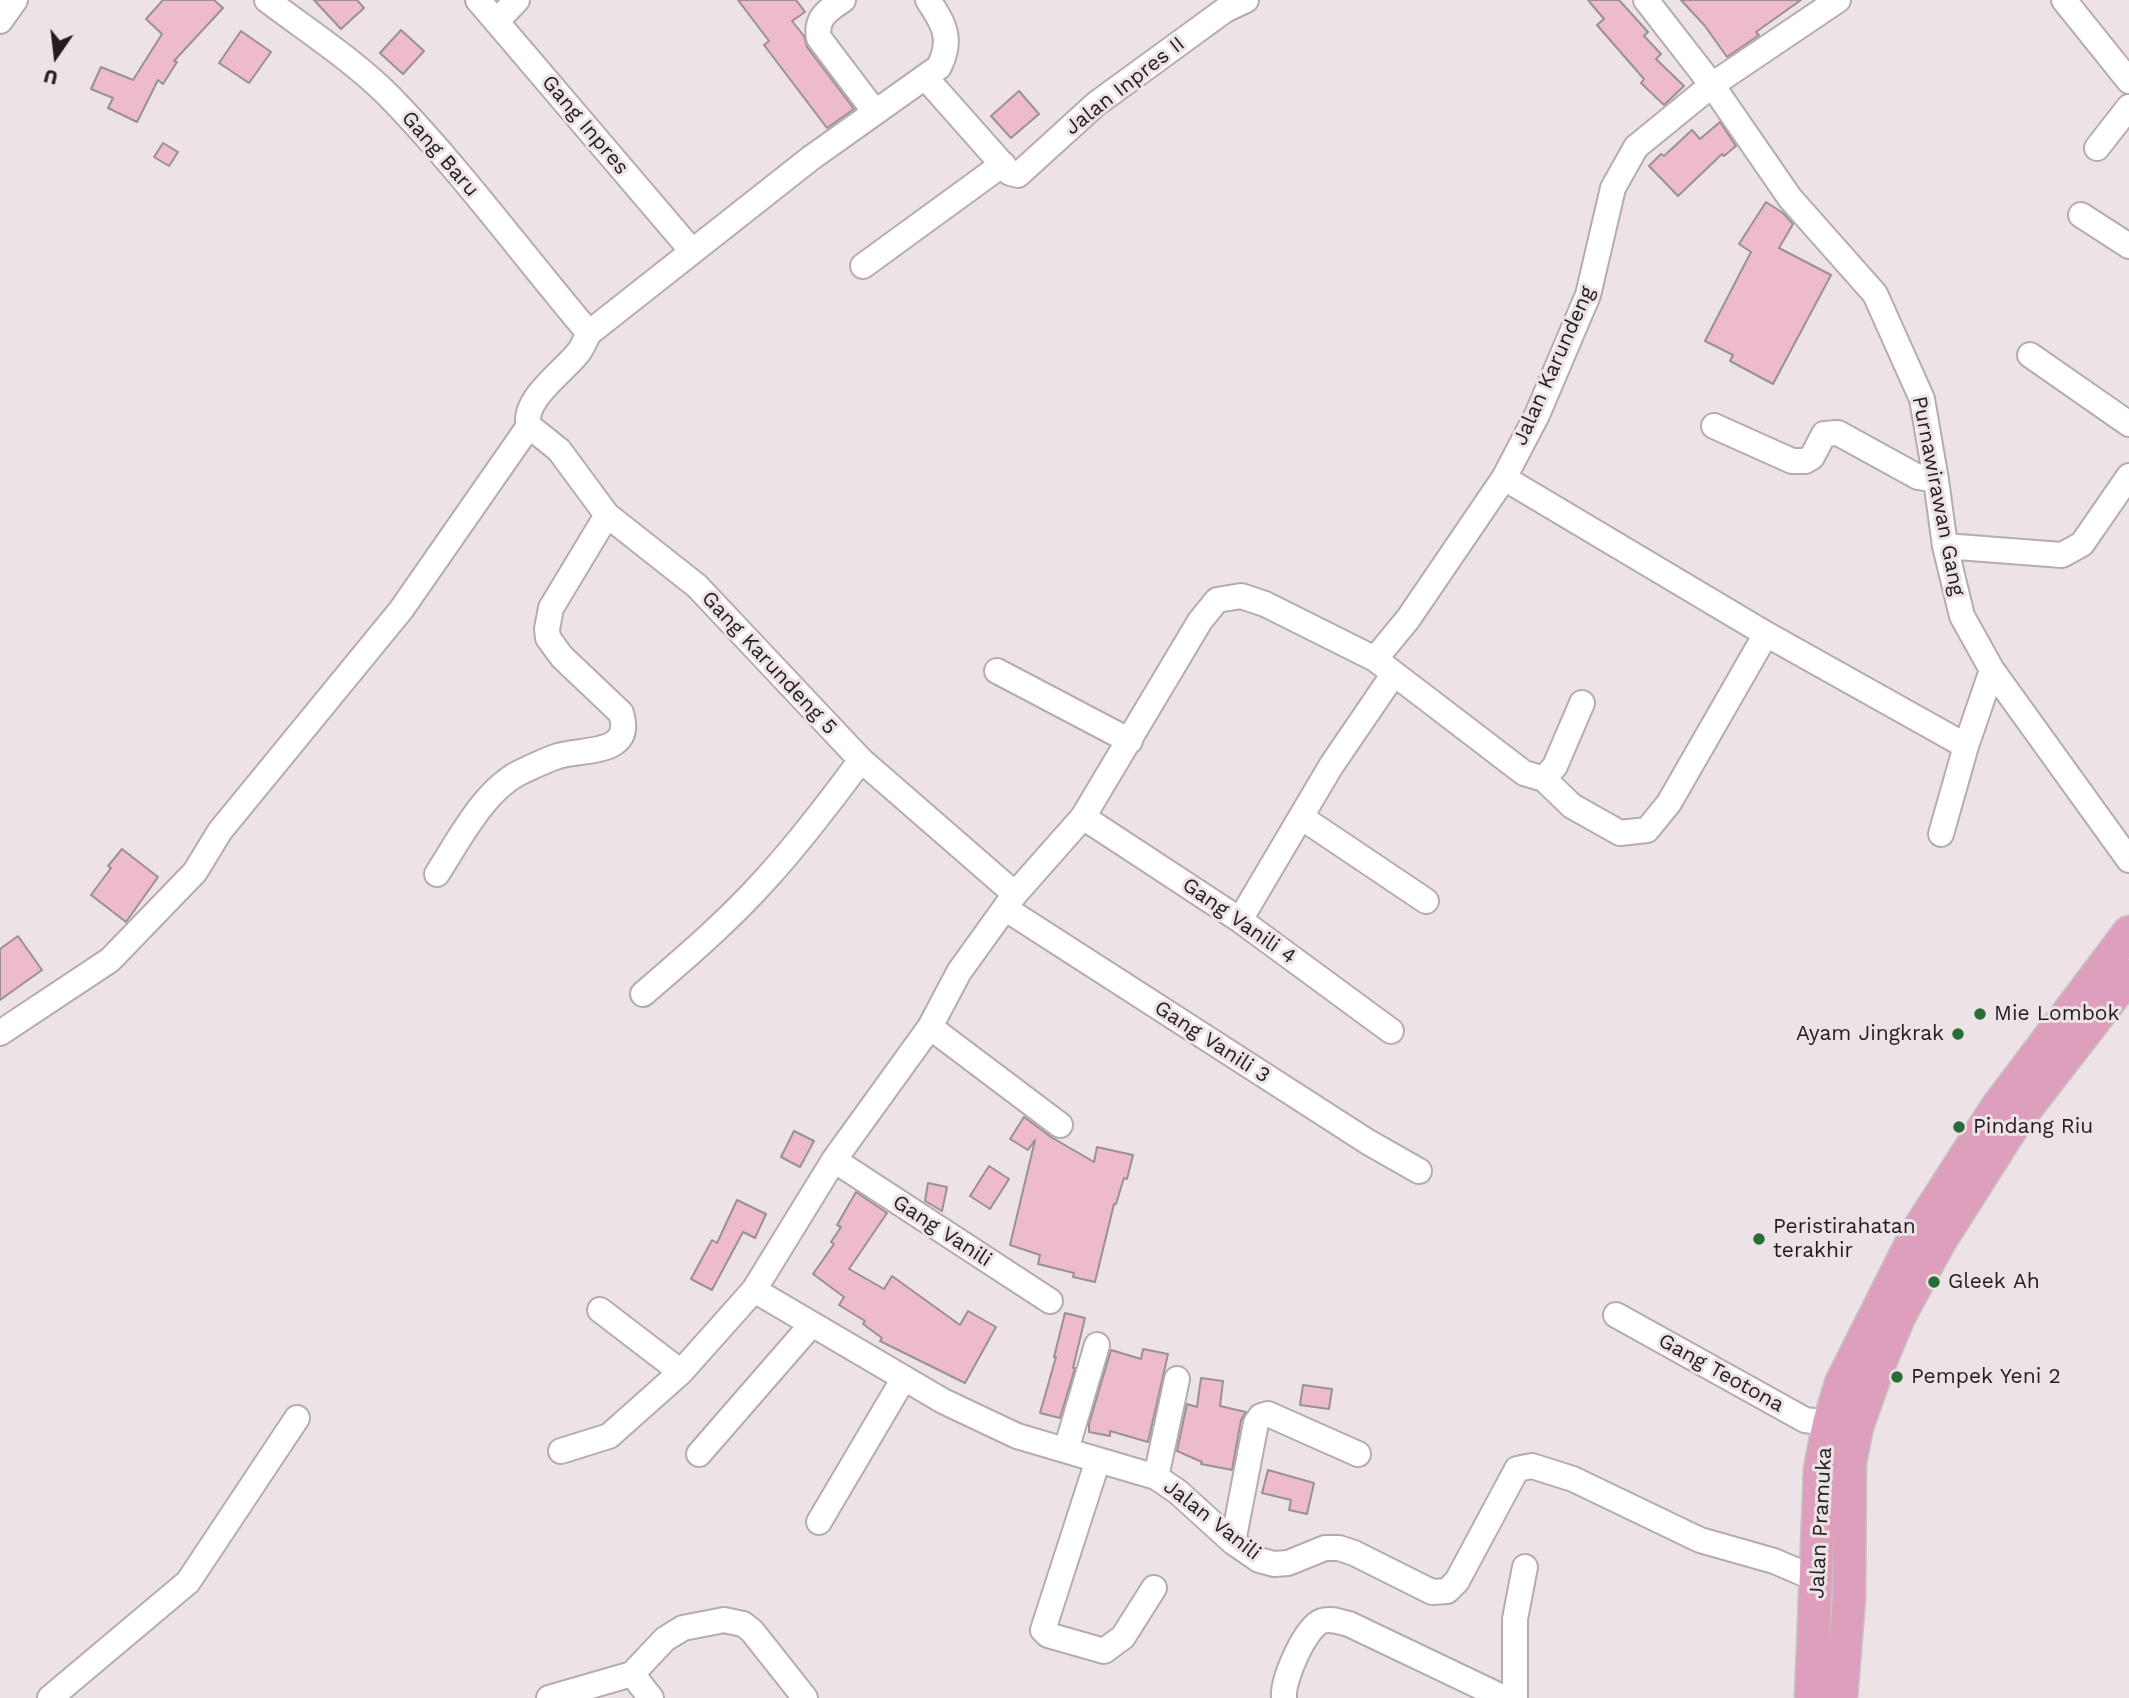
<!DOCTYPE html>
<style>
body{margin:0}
#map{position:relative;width:2129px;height:1698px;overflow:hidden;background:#ede2e6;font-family:"Work Sans",sans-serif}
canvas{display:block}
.north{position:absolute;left:21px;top:21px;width:70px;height:70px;-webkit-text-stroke:5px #ede2e6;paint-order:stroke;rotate:194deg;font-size:19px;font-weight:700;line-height:28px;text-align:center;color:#221e1f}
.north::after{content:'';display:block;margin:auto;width:24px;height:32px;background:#221e1f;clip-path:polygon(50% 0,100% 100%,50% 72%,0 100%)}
</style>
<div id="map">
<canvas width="2129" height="1698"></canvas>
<div class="north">U</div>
</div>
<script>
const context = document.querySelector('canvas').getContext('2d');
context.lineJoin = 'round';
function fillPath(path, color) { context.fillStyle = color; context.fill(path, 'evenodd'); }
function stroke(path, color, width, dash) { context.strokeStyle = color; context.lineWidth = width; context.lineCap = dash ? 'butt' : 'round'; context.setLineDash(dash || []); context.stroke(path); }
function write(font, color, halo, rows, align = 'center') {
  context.font = font + ' "Work Sans",sans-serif'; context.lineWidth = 6; context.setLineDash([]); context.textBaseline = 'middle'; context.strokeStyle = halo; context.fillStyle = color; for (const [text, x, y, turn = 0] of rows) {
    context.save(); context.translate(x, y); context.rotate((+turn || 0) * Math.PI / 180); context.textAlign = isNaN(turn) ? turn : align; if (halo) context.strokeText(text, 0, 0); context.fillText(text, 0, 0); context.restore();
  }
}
const building = new Path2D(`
 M 163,0 L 214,0 L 223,8 L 174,61 L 177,62 L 163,84 L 158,80 L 137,122 L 108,108 L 113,98 L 91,89 L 101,67 L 133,80 L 162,34 L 146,19 Z
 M 314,0 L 357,0 L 364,8 L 341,29 Z
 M 738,0 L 796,0 L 805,12 L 792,21 L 804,36 L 807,47 L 854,109 L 827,128 L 764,45 L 769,41 Z
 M 1588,0 L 1619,0 L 1648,32 L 1644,36 L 1661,54 L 1656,59 L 1684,86 L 1664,105 L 1641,83 L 1644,79 L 1597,25 L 1604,19 Z
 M 1681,0 L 1801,0 L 1756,32 L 1759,35 L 1727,57 L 1705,26 Z
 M 401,30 L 424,51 L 403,74 L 380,53 Z
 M 241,31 L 271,52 L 249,83 L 219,63 Z
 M 1019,91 L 1039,114 L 1011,138 L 991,116 Z
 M 1720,122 L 1736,146 L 1724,156 L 1722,154 L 1678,196 L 1649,166 L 1661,154 L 1664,156 L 1692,130 L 1700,139 Z
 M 163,143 L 178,152 L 169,166 L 154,157 Z
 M 1766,202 L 1783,213 L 1793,224 L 1779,248 L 1831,275 L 1773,384 L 1730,361 L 1733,355 L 1705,341 L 1751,252 L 1739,244 Z
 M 122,849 L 158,877 L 126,922 L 91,895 L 111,868 L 108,866 Z
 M 18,936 L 42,970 L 0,1000 L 0,949 Z
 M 1024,1117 L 1051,1137 L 1094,1162 L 1097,1147 L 1133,1155 L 1127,1179 L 1124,1178 L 1116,1204 L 1114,1204 L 1095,1282 L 1073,1277 L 1074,1273 L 1038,1264 L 1040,1255 L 1010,1245 L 1035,1140 L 1028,1150 L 1010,1139 Z
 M 794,1131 L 814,1141 L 800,1167 L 781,1157 Z
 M 989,1166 L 1009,1179 L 990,1209 L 970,1196 Z
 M 928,1183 L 947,1187 L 942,1211 L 925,1201 Z
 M 856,1192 L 887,1213 L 849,1269 L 884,1289 L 892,1276 L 960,1325 L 968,1311 L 996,1327 L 965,1383 L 880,1341 L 882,1338 L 863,1324 L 865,1321 L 839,1305 L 844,1297 L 813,1274 L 834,1244 L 831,1242 L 841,1227 L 837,1225 Z
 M 737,1200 L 766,1214 L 755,1238 L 743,1232 L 712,1290 L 691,1279 L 712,1240 L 717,1243 Z
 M 1065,1313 L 1085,1318 L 1073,1368 L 1075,1368 L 1060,1418 L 1040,1413 L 1056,1357 L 1054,1357 Z
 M 1143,1349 L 1168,1354 L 1148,1442 L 1110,1431 L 1110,1436 L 1089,1432 L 1089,1424 L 1111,1350 L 1141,1359 Z
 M 1201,1378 L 1223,1381 L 1220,1406 L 1246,1412 L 1241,1420 L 1232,1470 L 1201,1464 L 1202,1462 L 1177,1451 L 1187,1404 L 1197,1407 Z
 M 1303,1385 L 1332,1389 L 1329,1409 L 1300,1405 Z
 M 1268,1470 L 1314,1483 L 1307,1514 L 1289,1510 L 1291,1500 L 1262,1493 Z`);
fillPath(building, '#eebace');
stroke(building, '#9a9194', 2);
const minor = new Path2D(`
 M 267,0 C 308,31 353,60 389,96 C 461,170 522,254 589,333
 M 478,0 L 692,251
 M 843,0 C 828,10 815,18 819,38 L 875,112
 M 1646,0 L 1712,85 L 1790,198 L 1875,294 L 1922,399 L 1936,480 L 1945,546 L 1962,616 L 1992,670 L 2129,860
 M 2064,0 L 2129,81
 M 0,21 L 15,0
 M 497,21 L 517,0
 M 925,77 L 1010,173 L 1018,175 L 1096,104 L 1225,10 L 1246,0
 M 2097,148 L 2129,107
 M 2081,215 L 2129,246
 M 863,266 L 1003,164
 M 2030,355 L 2129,424
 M 529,426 L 559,450 L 607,515 L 697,586 L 861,760 L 1015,894
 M 1714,426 L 1792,461 L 1805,461 L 1812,457 L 1824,434 L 1838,433 L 1918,477 L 1936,480
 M 1504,478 L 1766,634 L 1966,746
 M 1945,546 L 2062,555 L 2082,544 L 2129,476
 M 1375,659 L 1408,619 L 1504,478 L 1537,415 L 1588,295 L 1613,188 L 1636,147 L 1712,85 L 1838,0
 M 997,671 L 1130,741
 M 1544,779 L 1572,806 L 1620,833 L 1647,830 L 1669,803 L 1766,634
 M 1083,817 L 1240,920 L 1391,1031
 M 1301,817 L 1426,901
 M 1941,834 L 1966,746 L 1992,670
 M 437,874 C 459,840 485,788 523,771 C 534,766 546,760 558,756 C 584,748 634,756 621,713 L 562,657 L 548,638 L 547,629 L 551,608 L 607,515
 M 1006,909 L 1368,1142 L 1419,1171
 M 1240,920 L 1331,766 L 1393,675
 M 643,994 C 685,958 727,922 764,881 C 799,843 830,802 861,760
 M 930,1027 L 1060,1125
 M 0,1033 L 110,960 L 195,872 L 220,831 L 401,610 L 529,426 C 521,401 563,372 578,353 C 583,347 585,340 589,333 L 811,158 L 939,67 C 953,39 944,24 928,0
 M 834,1160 L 1050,1301
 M 754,1290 L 943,1401 L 1017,1436 L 1156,1477 L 1178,1492 L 1233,1542 L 1259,1560 L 1274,1564 L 1288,1563 L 1325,1548 L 1339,1548 L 1354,1553 L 1432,1592 L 1447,1591 L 1457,1581 L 1517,1469 L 1532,1466 L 1573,1479 L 1700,1540 L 1774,1561 L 1816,1579
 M 600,1310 L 681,1372
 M 1616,1315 L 1805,1420 L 1829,1423
 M 1066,1450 L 1097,1345
 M 561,1451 L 609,1436 L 681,1372 L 754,1290 L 834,1160 L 930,1027 L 959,972 L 1015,894 L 1083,817 L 1200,621 L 1217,600 L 1241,596 L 1265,604 L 1375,659 L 1524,773 L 1544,779 L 1555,766 L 1582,703
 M 699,1454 L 812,1324
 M 1098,1460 L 1043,1630 L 1048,1635 L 1104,1651 L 1123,1637 L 1154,1588
 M 1156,1477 L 1177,1379
 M 819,1522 L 904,1378
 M 1233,1542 L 1256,1423 L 1261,1416 L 1268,1414 L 1358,1454
 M 632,1674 L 651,1698
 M 50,1698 L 188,1582 L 297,1418
 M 549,1698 L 632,1674 L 665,1639 L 683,1628 L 724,1620 L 743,1624 L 752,1631 L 805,1698
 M 1284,1698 C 1282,1681 1305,1627 1322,1621 C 1331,1618 1340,1622 1349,1624 L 1504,1698
 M 1515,1698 L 1515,1619 L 1525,1567`);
const major = new Path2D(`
 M 1811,1698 L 1820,1469 L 1829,1423 L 1841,1383 L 1918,1230 L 1997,1107 L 2129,932
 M 1841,1698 L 1849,1599 L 1850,1463 L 1857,1427 L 1879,1365 L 1899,1317 L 1940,1241 L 2015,1123 L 2129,976`);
stroke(minor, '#b6acaf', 28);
stroke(major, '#c6c4c5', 35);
stroke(minor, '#fff', 24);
stroke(major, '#dd9fbb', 32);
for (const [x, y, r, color] of [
 [1980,1014,7,"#286c38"],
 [1958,1034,7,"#286c38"],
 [1959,1127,7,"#286c38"],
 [1759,1239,7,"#286c38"],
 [1934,1282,7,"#286c38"],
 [1897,1377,7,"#286c38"]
]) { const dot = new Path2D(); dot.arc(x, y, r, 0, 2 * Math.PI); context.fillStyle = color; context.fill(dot); stroke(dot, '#ede2e6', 2.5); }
write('21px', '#221e1f', '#ede2e6', [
 ["Jalan Inpres II",1125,86,-38],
 ["Gang Inpres",585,125,50],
 ["Gang Baru",440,154,49],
 ["Jalan Karundeng",1554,366,-66],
 ["Purnawirawan Gang",1938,496,79],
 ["Gang Karundeng 5",769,663,47],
 ["Gang Vanili 4",1239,921,35],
 ["Gang Vanili 3",1212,1042,33],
 ["Gang Vanili",942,1231,33],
 ["Gang Teotona",1721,1373,29],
 ["Jalan Vanili",1212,1520,38],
 ["Jalan Pramuka",1821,1523,-87]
]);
write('21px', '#221e1f', '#ede2e6', [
 ["Mie Lombok",1994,1014],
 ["Ayam Jingkrak",1944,1034,"right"],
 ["Pindang Riu",1973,1127],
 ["Peristirahatan",1773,1227],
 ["terakhir",1773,1251],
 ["Gleek Ah",1948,1282],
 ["Pempek Yeni 2",1911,1377]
], 'left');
</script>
